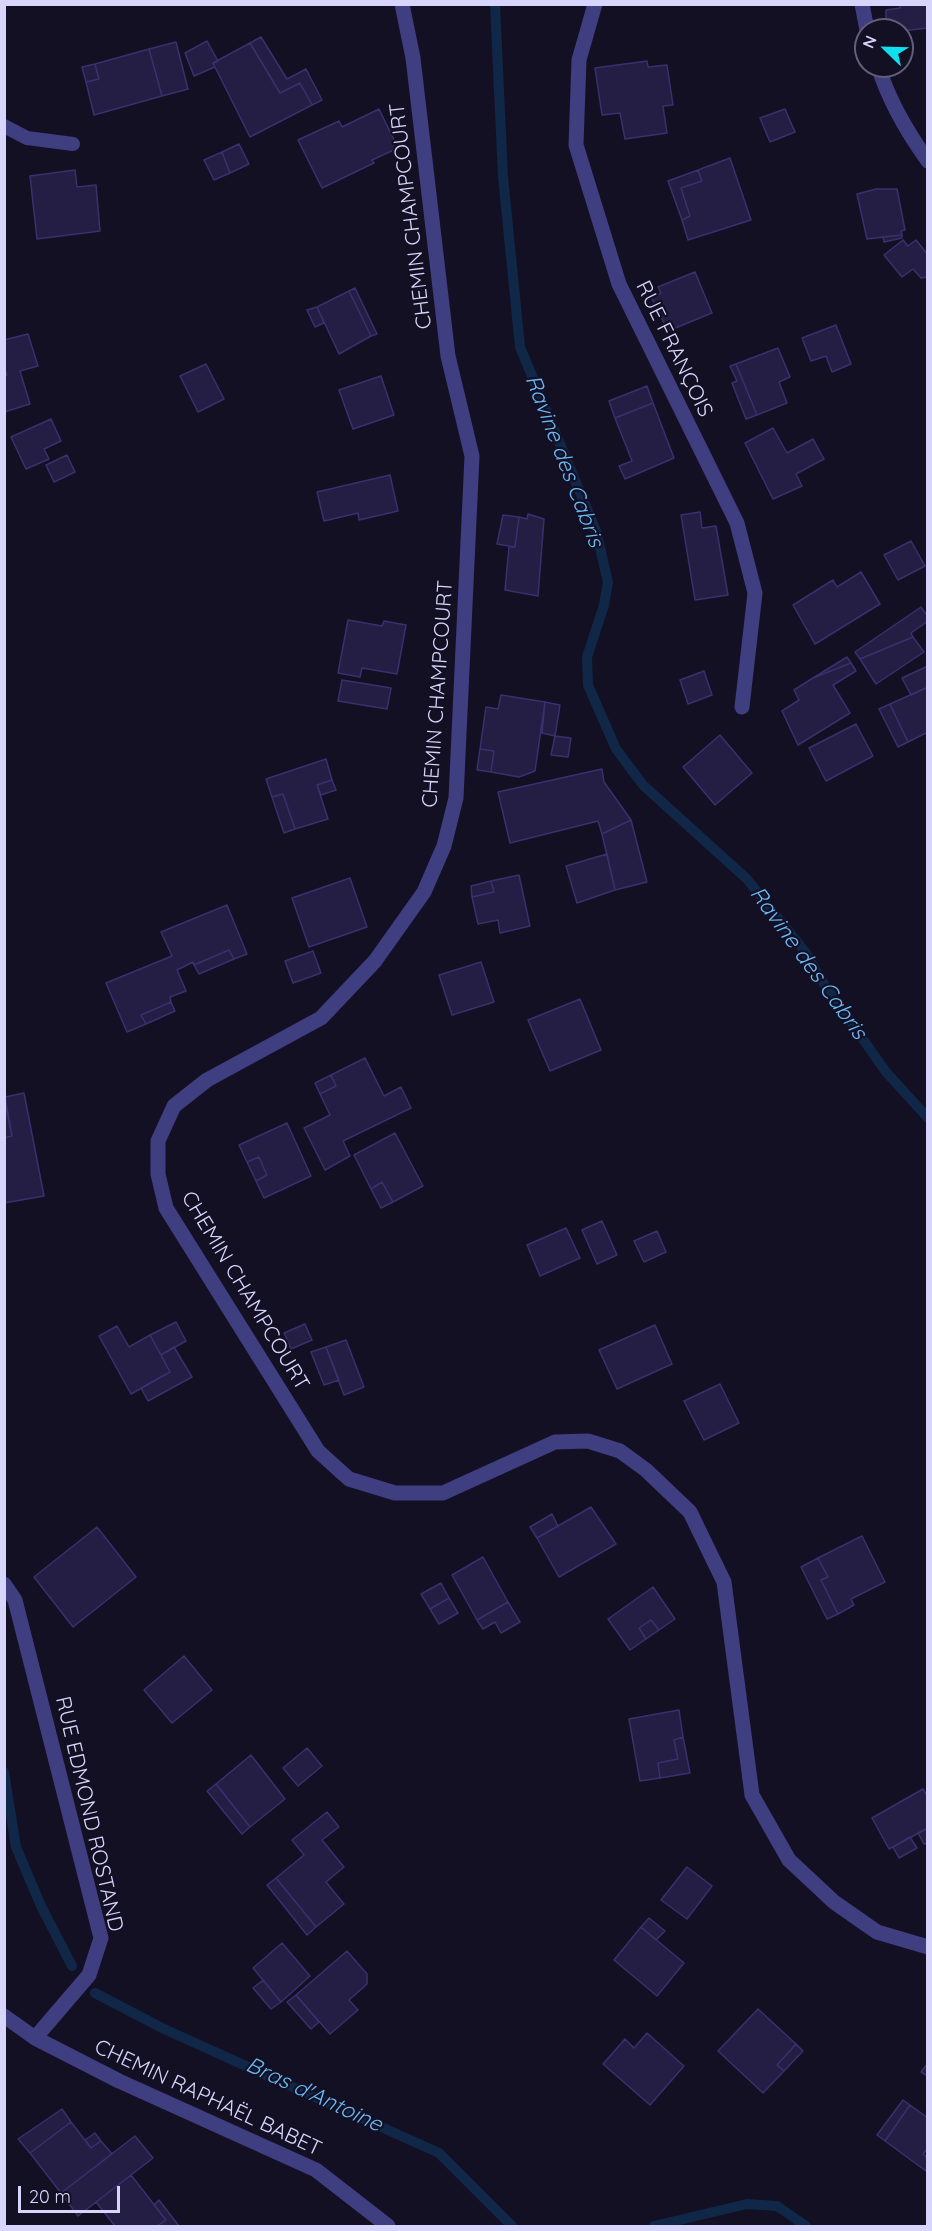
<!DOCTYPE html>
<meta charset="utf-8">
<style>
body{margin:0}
#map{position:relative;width:932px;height:2231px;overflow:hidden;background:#131024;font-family:Quicksand,sans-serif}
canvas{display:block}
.frame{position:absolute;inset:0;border:6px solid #d8d5fd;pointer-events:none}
.north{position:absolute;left:854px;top:18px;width:60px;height:60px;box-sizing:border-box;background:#131024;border:2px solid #625f7b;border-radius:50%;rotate:293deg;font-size:16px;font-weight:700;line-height:24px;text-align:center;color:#d8d5fd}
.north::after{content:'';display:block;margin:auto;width:21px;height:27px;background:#0ee0f0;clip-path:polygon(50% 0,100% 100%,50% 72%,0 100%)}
.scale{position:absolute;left:18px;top:2186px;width:102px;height:27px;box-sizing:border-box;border:3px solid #d8d5fd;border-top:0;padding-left:8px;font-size:18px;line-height:21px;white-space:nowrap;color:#d8d5fd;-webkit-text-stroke:4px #131024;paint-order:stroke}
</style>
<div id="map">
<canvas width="932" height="2231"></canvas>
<div class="frame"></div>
<div class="north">N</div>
<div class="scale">20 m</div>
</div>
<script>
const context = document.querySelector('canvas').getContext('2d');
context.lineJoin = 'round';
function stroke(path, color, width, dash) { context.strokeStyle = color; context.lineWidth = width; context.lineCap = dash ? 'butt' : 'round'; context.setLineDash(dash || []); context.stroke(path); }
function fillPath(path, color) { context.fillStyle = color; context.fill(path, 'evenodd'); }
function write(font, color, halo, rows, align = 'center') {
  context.font = font + ' Quicksand,sans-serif'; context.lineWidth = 4.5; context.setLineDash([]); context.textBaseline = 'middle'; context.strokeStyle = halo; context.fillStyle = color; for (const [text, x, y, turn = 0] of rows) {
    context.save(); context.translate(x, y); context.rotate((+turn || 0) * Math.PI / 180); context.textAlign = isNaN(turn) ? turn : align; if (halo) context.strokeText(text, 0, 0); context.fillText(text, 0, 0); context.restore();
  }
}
stroke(new Path2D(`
 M 495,4 L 503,177 L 520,347 L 596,531 L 608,582 L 604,605 L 587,657 L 588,685 L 616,749 L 643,785 L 747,879 L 806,953 L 820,978 L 886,1072 L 928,1118
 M 4,1772 L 16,1847 L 41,1906 L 72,1966
 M 95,1993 L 164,2029 L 439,2153 L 512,2226
 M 654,2226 L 747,2204 L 777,2206 L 806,2226`), '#112747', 10);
const building = new Path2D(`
 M 900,4 L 928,4 L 928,28 L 902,31 L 886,30 L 886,10 L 900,8 Z
 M 261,37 L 287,79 L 306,69 L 322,100 L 312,105 L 300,83 L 280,93 L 250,43 Z
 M 207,41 L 218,61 L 213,63 L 215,67 L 194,76 L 185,53 Z
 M 176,42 L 188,89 L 162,96 L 149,49 Z
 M 250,43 L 280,93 L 300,83 L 312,105 L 250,137 L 213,63 Z
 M 149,49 L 162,96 L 94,115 L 86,82 L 99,79 L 95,64 Z
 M 647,61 L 648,67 L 667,65 L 673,105 L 663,106 L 667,133 L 625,139 L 620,113 L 602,115 L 595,68 Z
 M 95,64 L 99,79 L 86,82 L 82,67 Z
 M 379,109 L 398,148 L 372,160 L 374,163 L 322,188 L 298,140 L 339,121 L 342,127 Z
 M 785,109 L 795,132 L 770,142 L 760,118 Z
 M 239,144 L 249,164 L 230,173 L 222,152 Z
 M 222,152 L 230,173 L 214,180 L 204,160 Z
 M 730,158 L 751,220 L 688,240 L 682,220 L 690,216 L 681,188 L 702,181 L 698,170 Z
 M 75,170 L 77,187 L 96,185 L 100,231 L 37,239 L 30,176 Z
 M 698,170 L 702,181 L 681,188 L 690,216 L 682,220 L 668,181 Z
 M 876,189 L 897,189 L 905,230 L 901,231 L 902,235 L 867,239 L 857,194 Z
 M 902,235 L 902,238 L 884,242 L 883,237 Z
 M 903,240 L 908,246 L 916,240 L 928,255 L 928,277 L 921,278 L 913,269 L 902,277 L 884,255 Z
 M 695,272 L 712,313 L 668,331 L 651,297 L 661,293 L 658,287 Z
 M 355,288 L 377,334 L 371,336 L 349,291 Z
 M 349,291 L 371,336 L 339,354 L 317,307 Z
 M 317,307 L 324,323 L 315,327 L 307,310 Z
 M 836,325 L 851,364 L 832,372 L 826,356 L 811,361 L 802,338 Z
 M 28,334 L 38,366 L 20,371 L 30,404 L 4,412 L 4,375 L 7,375 L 4,368 L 4,340 Z
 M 778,348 L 790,377 L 779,382 L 787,403 L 757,415 L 736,364 Z
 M 206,364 L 224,399 L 198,412 L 180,376 Z
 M 736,364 L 757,415 L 746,419 L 732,383 L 737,381 L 730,366 Z
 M 381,376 L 394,415 L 353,429 L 339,390 Z
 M 647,386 L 653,403 L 615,418 L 609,401 Z
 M 653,403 L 674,458 L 625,479 L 619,466 L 632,461 L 615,418 Z
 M 51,419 L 61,441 L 44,449 L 49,459 L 26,469 L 11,437 Z
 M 773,428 L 787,453 L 813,439 L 824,459 L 796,474 L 802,486 L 773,499 L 745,443 Z
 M 67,455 L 75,472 L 54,482 L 46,465 Z
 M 390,475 L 398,511 L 359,520 L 358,513 L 324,521 L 317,492 Z
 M 700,512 L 702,528 L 716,526 L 728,595 L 695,600 L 681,515 Z
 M 528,514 L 544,519 L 538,596 L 505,590 L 509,547 L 515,547 L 519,517 L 527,519 Z
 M 503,515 L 519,517 L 515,547 L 497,544 Z
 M 911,541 L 925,566 L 898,580 L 884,555 Z
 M 861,572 L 880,604 L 815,644 L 793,605 L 833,580 L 837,587 Z
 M 921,607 L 928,617 L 928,621 L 911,633 L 913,637 L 860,659 L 855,652 Z
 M 348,620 L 382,626 L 384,621 L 406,625 L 397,674 L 362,668 L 360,677 L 338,673 Z
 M 913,637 L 924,652 L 876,684 L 860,659 Z
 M 847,657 L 851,663 L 813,678 Z
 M 851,663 L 856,671 L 833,685 L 850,713 L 798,745 L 782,711 L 799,700 L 794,690 L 813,678 Z
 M 928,666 L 928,687 L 911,695 L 902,678 Z
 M 704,671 L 712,695 L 688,704 L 680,680 Z
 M 342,680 L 391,688 L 387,709 L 338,701 Z
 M 928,687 L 928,732 L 908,742 L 890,704 Z
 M 501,695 L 545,702 L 535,771 L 519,777 L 491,772 L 494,751 L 480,749 L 486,707 L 498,709 Z
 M 545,702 L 560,705 L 555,736 L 542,733 Z
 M 890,704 L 908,742 L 898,747 L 879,709 Z
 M 856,724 L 873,756 L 826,781 L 809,748 Z
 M 720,735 L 752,773 L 715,805 L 683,767 Z
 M 555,736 L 571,738 L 568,757 L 551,755 Z
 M 480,749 L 494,751 L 491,772 L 477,770 Z
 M 326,759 L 332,780 L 317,785 L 328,819 L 295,829 L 283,794 L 272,797 L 266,779 Z
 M 602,769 L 604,782 L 631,820 L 602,834 L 598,821 L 510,843 L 498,792 Z
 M 332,780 L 336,790 L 321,795 L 317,785 Z
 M 283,794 L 295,829 L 284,833 L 272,797 Z
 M 631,820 L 647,882 L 615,890 L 602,834 Z
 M 607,854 L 615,890 L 577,903 L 566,866 Z
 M 519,875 L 530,926 L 500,933 L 498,920 L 478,924 L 472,897 L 494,892 L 491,881 Z
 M 350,878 L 367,927 L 309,947 L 292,898 Z
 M 491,881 L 494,892 L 472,897 L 471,886 Z
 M 227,905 L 247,954 L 234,959 L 229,950 L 194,965 L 193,962 L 177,970 L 186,991 L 170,997 L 171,1002 L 141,1015 L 146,1024 L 127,1032 L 106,983 L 172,956 L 161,932 Z
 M 229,950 L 234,959 L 199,974 L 194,965 Z
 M 313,951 L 321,973 L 293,983 L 285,961 Z
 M 481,962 L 494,1002 L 452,1015 L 439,975 Z
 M 580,999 L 601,1050 L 550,1071 L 528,1020 Z
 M 171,1002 L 175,1011 L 146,1024 L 141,1015 Z
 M 365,1058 L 384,1096 L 401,1087 L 411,1108 L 343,1141 L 350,1156 L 325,1170 L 304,1128 L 330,1115 L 320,1094 L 336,1086 L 331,1075 Z
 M 331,1075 L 336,1086 L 320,1094 L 315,1083 Z
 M 24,1093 L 44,1196 L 4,1203 L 4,1138 L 12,1136 L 5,1097 Z
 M 4,1097 L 12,1136 L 4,1138 Z
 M 287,1123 L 311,1176 L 264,1198 L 256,1181 L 267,1175 L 259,1157 L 247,1162 L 239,1145 Z
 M 395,1133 L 423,1186 L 393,1202 L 382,1182 L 371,1189 L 354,1155 Z
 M 259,1157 L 267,1175 L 256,1181 L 247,1162 Z
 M 382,1182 L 393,1202 L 381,1208 L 371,1189 Z
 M 602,1221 L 617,1255 L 597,1264 L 582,1230 Z
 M 566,1228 L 580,1258 L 540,1276 L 527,1245 Z
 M 657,1231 L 666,1252 L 644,1262 L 634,1241 Z
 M 176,1322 L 186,1341 L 161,1355 L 150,1335 Z
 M 305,1324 L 312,1340 L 291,1349 L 284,1333 Z
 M 655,1325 L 672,1364 L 617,1389 L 599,1350 Z
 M 117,1326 L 129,1347 L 150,1335 L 170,1372 L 131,1394 L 99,1336 Z
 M 346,1340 L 364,1387 L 344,1395 L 326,1347 Z
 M 174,1347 L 192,1377 L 148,1401 L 141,1388 L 170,1372 L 161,1355 Z
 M 326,1347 L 339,1380 L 324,1385 L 311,1352 Z
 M 720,1384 L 739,1423 L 704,1440 L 684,1401 Z
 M 591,1507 L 616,1544 L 559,1577 L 537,1538 Z
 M 552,1514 L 558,1526 L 537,1538 L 530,1527 Z
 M 97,1527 L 136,1577 L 73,1627 L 34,1577 Z
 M 862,1536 L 885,1582 L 851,1599 L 854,1605 L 838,1614 L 821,1580 L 828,1577 L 818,1558 Z
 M 483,1557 L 508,1602 L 477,1620 L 452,1575 Z
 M 818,1558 L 828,1577 L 821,1580 L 838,1614 L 827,1619 L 801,1567 Z
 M 441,1583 L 449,1598 L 430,1609 L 421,1594 Z
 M 653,1587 L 675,1619 L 659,1630 L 651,1620 L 639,1628 L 646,1639 L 630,1650 L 608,1619 Z
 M 449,1598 L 458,1613 L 439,1624 L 430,1609 Z
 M 508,1602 L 520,1622 L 501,1633 L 495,1622 L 483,1629 L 477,1620 Z
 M 651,1620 L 659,1630 L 646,1639 L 639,1628 Z
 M 184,1656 L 212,1690 L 172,1723 L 144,1690 Z
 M 679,1710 L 683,1737 L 674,1740 L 678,1759 L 658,1763 L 660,1778 L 640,1781 L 629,1719 Z
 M 683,1737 L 690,1773 L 660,1778 L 658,1763 L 678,1759 L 674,1740 Z
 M 307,1748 L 322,1766 L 298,1786 L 283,1768 Z
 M 251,1755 L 285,1799 L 250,1827 L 216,1784 Z
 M 216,1784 L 250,1827 L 242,1834 L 207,1791 Z
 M 923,1789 L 928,1797 L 928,1828 L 889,1849 L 872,1818 Z
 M 327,1812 L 339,1827 L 322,1840 L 344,1867 L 326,1882 L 344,1904 L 316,1927 L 276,1878 L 304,1855 L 292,1840 Z
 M 928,1828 L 928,1843 L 924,1844 L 918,1833 Z
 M 910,1837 L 917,1848 L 899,1858 L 893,1847 Z
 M 687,1867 L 712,1886 L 687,1919 L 661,1900 Z
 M 276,1878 L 316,1927 L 307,1935 L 267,1885 Z
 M 649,1918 L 665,1931 L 656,1940 L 641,1927 Z
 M 641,1927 L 684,1963 L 657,1996 L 614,1960 Z
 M 282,1943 L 310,1976 L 281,2002 L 253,1968 Z
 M 347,1951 L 367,1974 L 367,1984 L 349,2000 L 358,2010 L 330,2034 L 296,1995 Z
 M 263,1980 L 281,2002 L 271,2009 L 253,1988 Z
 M 296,1995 L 319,2022 L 311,2029 L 287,2002 Z
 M 758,2009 L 796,2044 L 777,2065 L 784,2071 L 763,2093 L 718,2051 Z
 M 647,2033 L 684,2066 L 650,2105 L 603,2064 L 625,2039 L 634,2048 Z
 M 796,2044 L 803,2051 L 784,2071 L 777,2065 Z
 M 928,2063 L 928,2076 L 921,2072 Z
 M 903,2100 L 910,2105 L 885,2141 L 877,2135 Z
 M 910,2105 L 928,2118 L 928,2148 L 923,2154 L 928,2158 L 926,2171 L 885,2141 Z
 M 62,2109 L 71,2122 L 30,2153 L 18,2139 Z
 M 71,2122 L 91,2148 L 101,2141 L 112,2154 L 61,2193 L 30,2153 Z
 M 95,2133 L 101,2141 L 91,2148 L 85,2140 Z
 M 135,2136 L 153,2158 L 78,2216 L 61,2193 Z
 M 131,2175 L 166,2220 L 157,2226 L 115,2226 L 96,2202 Z
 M 159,2200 L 179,2226 L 157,2226 L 166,2220 L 154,2205 Z`);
fillPath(building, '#241d44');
stroke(building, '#3b306e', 1.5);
stroke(new Path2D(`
 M 4,126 L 27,138 L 73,144`), '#3e3e80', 14);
stroke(new Path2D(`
 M 402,4 L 413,58 L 448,356 L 472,456 L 456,798 L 444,846 L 424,892 L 375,961 L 321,1018 L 207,1080 L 174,1106 L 158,1141 L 158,1174 L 166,1208 L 318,1451 L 349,1479 L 395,1493 L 443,1493 L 555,1442 L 588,1441 L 620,1451 L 646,1470 L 690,1512 L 724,1582 L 752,1795 L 789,1860 L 834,1902 L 877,1932 L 928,1947
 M 595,4 L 579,60 L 576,145 L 619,284 L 737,523 L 755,593 L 742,707
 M 862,4 L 867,30
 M 878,66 C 889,101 907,132 928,161
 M 4,1584 L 15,1600 L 101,1938 L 89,1975 L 35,2038
 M 4,2016 L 35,2038 L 119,2081 L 316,2170 L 388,2226`), '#3e3e80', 15);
write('21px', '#d8d5fd', '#131024', [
 ["CHEMIN CHAMPCOURT",411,216,-97],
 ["RUE FRANÇOIS",674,349,64],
 ["CHEMIN CHAMPCOURT",438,694,-86],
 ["CHEMIN CHAMPCOURT",245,1291,59],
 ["RUE EDMOND ROSTAND",89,1814,77],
 ["CHEMIN RAPHAËL BABET",208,2098,25]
]);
write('italic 22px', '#69b9f6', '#131024', [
 ["Ravine des Cabris",564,461,69],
 ["Ravine des Cabris",808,963,54],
 ["Bras d'Antoine",314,2095,25]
]);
</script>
